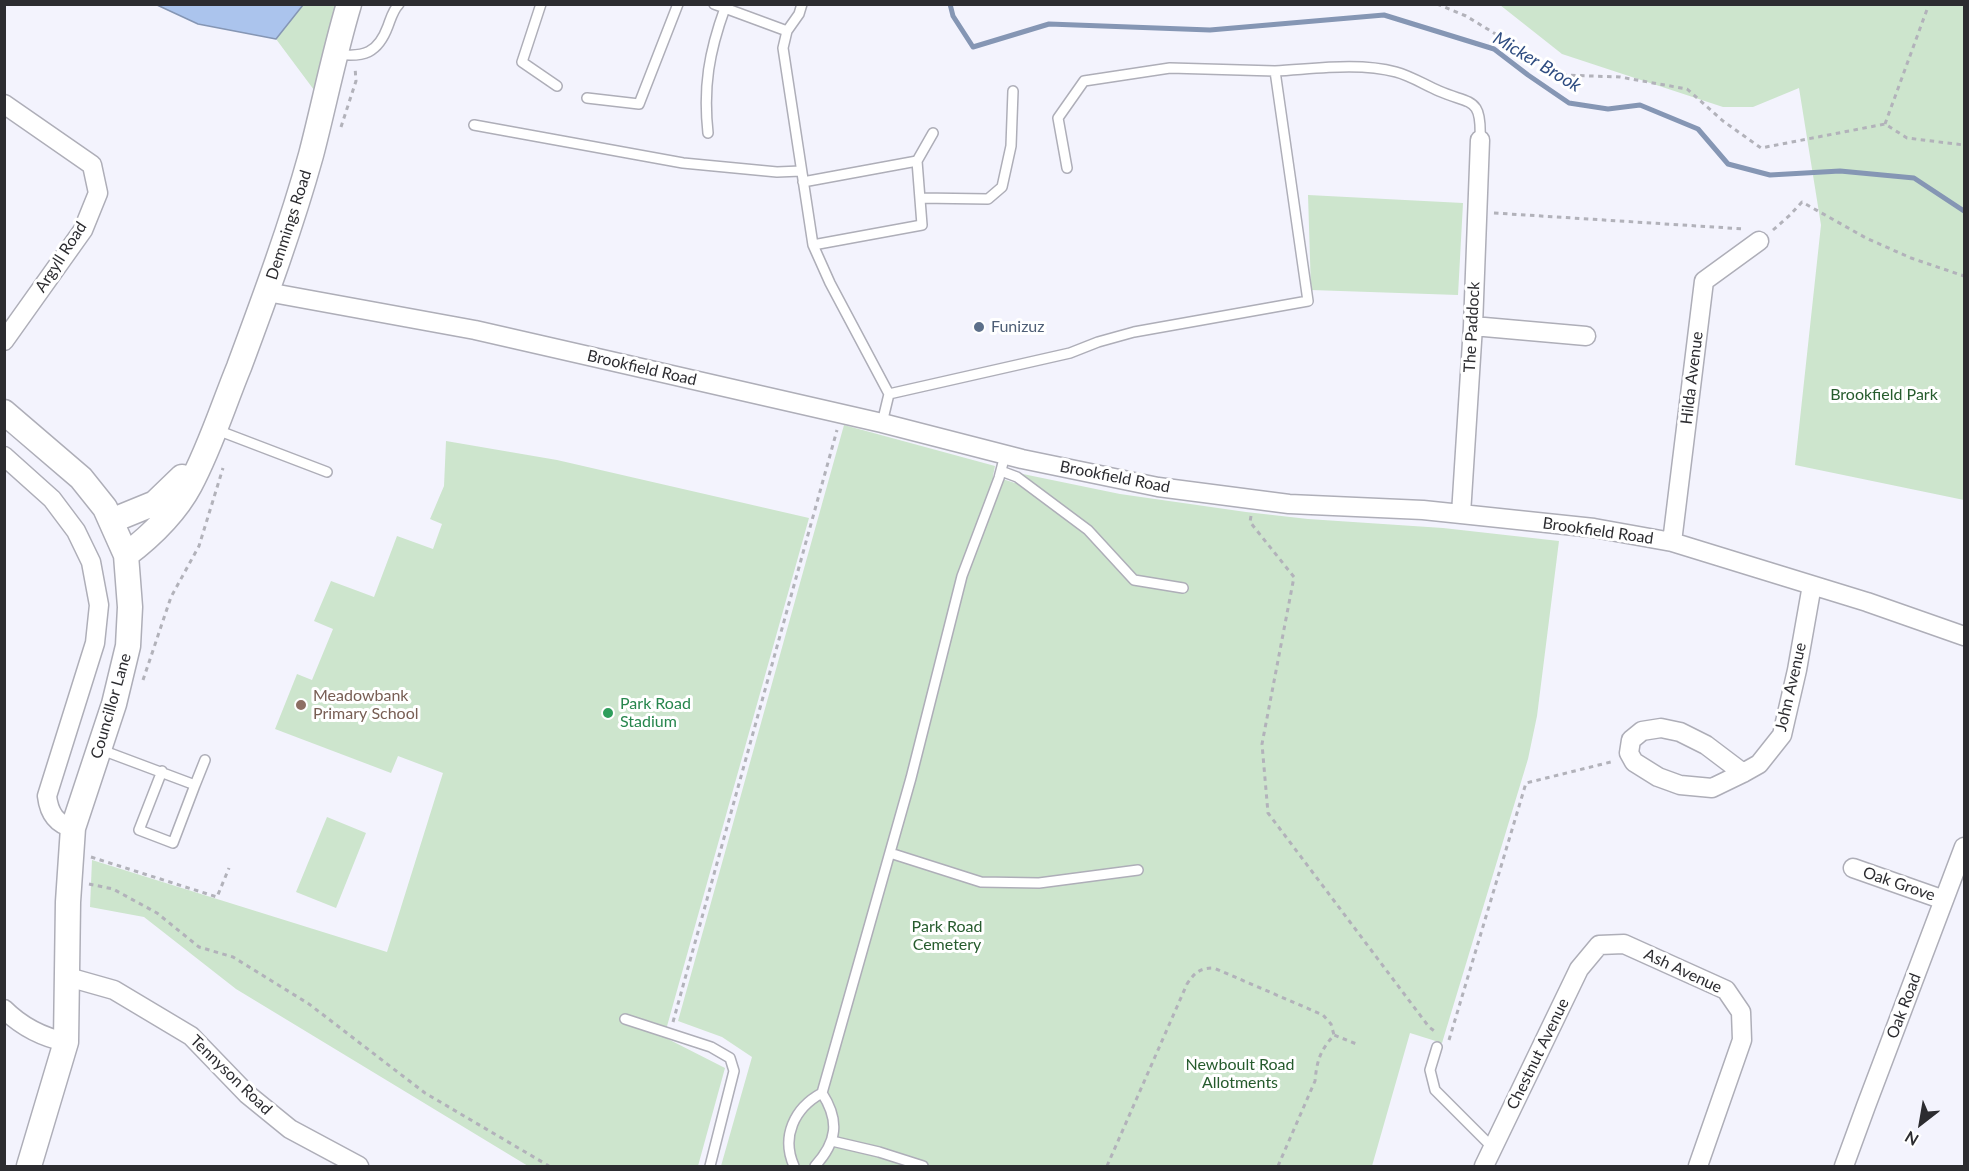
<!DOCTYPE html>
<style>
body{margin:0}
#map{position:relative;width:1969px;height:1171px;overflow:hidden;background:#f3f3fd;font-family:Lato,sans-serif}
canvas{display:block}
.frame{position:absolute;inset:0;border:6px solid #2c2c30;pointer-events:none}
.north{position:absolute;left:1891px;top:1093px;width:60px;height:60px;-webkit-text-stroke:4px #fff;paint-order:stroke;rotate:211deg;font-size:16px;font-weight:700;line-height:24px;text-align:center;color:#2c2c30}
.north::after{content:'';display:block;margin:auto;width:21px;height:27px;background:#2c2c30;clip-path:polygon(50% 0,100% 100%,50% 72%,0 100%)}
</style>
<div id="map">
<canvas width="1969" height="1171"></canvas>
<div class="frame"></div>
<div class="north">N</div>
</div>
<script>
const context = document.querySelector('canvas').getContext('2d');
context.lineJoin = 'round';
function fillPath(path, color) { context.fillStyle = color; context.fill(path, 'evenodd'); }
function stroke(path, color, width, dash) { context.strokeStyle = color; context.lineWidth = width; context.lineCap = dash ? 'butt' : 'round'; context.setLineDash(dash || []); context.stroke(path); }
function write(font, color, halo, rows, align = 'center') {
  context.font = font + ' Lato,sans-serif'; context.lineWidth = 6; context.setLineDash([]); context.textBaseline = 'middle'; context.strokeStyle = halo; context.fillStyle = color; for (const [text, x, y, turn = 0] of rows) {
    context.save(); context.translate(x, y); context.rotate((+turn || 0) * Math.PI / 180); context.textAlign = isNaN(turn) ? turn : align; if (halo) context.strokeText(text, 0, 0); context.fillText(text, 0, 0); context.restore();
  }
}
fillPath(new Path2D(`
 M 302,5 L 349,5 L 323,102 L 276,39 Z
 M 1500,5 L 1964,5 L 1964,500 L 1795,465 L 1821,225 L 1799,88 L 1753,107 L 1723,107 L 1562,54 Z
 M 1308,195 L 1463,203 L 1458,295 L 1311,290 Z
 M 844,425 L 995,466 L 993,476 L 1015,483 L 1018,473 L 1120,494 L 1246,512 L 1308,519 L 1443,528 L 1559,541 L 1537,716 L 1528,759 L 1442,1043 L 1410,1033 L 1372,1166 L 721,1166 L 752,1057 L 722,1037 L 678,1021 Z
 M 446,441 L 557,460 L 809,518 L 664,1037 L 725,1068 L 698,1166 L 528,1166 L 236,989 L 144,917 L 90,907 L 92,860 L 387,952 L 443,773 L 398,756 L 391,773 L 275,729 L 297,674 L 312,680 L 333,629 L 314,621 L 331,581 L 374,597 L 397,536 L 433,549 L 442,524 L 430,519 L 444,486 Z
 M 327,817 L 366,833 L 336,908 L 296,892 Z`), '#cde5cd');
const water = new Path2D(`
 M 157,5 L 302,4 L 303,5 L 276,39 L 198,24 Z`);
fillPath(water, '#abc4ed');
stroke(water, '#8596b4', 1.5);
stroke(new Path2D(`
 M 950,4 L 953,16 L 973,47 L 1049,24 L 1210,30 L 1384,15 L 1494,49 L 1528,75 L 1569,103 L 1608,109 L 1640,105 L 1698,129 L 1728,164 L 1770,175 L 1840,171 L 1914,178 L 1964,211`), '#8596b4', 5);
const service = new Path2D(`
 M 541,4 L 522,62 L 557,86
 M 714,4 L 787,31
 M 802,4 L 799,14 L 787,31 L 783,48 L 813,245 L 830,283 L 889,394
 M 336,54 C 364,58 378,53 388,26 C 391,18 393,10 399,4
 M 1275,71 C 1314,69 1358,62 1396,72 C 1411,76 1425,85 1439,91 C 1471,105 1482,96 1480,140
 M 587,98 L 639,104 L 678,4
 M 474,125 L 683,163 L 777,172 L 801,171
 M 708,133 C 703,87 709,52 725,8
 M 803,182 L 917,161
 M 920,198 L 988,199 L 1002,187 L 1011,146 L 1013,91
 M 813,245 L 922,225 L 917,161 L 933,133
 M 882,423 L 889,394 L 1070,353 L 1098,342 L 1134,332 L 1308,301 L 1275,71 L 1170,68 L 1084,81 L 1058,118 L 1067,168
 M 217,430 L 327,472
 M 1001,471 L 1017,477 L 1088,530 L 1134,580 L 1183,588
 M 99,749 L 195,785 L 205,760
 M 162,771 L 139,830 L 173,843 L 195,785
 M 890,853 L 981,882 L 1039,883 L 1138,870
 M 625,1019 L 711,1047 L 730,1058 L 734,1071 L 710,1166
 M 1437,1047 L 1430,1070 L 1435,1090 L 1493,1148
 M 832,1141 L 879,1152 L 923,1166
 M 794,1166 C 781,1137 794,1108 822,1093
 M 815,1166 C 837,1142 840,1121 822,1093 L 911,778 L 962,576 L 999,478 L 1005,455`);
const minor = new Path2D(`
 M 4,104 L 92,165 L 98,193 L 83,230 L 4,341
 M 267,292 L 475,330 L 882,423 L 1022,459 L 1158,487 L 1289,504 L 1423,510 L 1594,528 L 1672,542 L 1867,602 L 1964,636
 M 1473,326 L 1586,336
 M 4,456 L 52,499 L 76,531 L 91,562 L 99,605 L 95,643 L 47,796 C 49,813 56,824 73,828
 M 1461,514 L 1473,326 L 1480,140
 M 1672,542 L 1704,281 L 1759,241
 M 1743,773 L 1706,745 L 1680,732 L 1661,728 L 1642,731 L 1631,740 L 1629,753 L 1634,762 L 1658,777 L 1680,785 L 1712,788 L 1743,773 L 1759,764 L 1782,735 L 1797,670 L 1812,585
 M 1853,868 L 1944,900
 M 68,977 L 114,990 L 191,1036 L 247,1094 L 290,1129 L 359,1166
 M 4,1009 C 22,1027 42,1037 66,1042
 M 1484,1166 L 1579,969 L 1599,945 L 1624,944 L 1726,990 L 1741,1012 L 1742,1040 L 1698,1166
 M 1844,1166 L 1866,1106 L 1964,847`);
const tertiary = new Path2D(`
 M 4,412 L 81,478 L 105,508 L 126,555 L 130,607 L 128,646 L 114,704 L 73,828 L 68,902 L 66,1042 L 29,1166
 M 111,521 L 155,503 L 182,477
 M 126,555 C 151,536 175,513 190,485 C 210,448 223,406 239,367 C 265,297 291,227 311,155 C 324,105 334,54 349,4`);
stroke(service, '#aeaeb8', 12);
stroke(minor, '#aeaeb8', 21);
stroke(tertiary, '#aeaeb8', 27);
stroke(new Path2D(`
 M 1437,4 L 1466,16 L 1563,75 L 1620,77 L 1687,89 L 1723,121 L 1761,148 L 1885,124 L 1907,138 L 1964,145
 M 1885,124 L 1929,4
 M 341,127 L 356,81 L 355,67
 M 1494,213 L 1745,229
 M 1773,230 L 1790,215 L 1802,202 L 1866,238 L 1911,258 L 1964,276
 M 1251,516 L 1250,522 L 1294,577 L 1262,744 L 1268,813 L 1429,1027 L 1437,1033
 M 143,680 L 171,597 L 199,546 L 223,468
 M 91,857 L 217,897 L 229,868
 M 89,884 L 113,889 L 157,913 L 199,947 L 233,957 L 309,1004 L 425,1093 L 549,1166
 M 673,1022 L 837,430
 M 1449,1040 L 1526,783 L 1615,761
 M 1107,1166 L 1187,984 C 1195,972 1200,968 1214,968 L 1323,1015 L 1331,1024 L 1334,1035
 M 1278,1166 L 1315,1081 C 1317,1060 1320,1051 1334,1035 L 1359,1045`), '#b2b2ba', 3, [4.5, 4.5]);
stroke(service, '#fff', 9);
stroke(minor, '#fff', 18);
stroke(tertiary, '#fff', 24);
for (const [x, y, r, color] of [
 [979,327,6,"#5c6f8a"],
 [301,705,6,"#8d6e63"],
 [608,713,6,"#2e9e5b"]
]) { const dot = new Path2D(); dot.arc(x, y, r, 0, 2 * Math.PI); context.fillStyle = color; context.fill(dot); stroke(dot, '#fff', 2); }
write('16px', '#2c2c30', '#fff', [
 ["Demmings Road",289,225,-72],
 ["Argyll Road",61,257,-57],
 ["The Paddock",1472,327,-87],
 ["Brookfield Road",642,368,13],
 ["Hilda Avenue",1692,378,-83],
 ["Brookfield Road",1115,477,11],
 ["Brookfield Road",1598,531,8],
 ["John Avenue",1791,687,-77],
 ["Councillor Lane",111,706,-74],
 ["Oak Grove",1899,884,19],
 ["Ash Avenue",1683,971,25],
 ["Oak Road",1904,1006,-69],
 ["Chestnut Avenue",1538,1054,-64],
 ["Tennyson Road",231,1075,44]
]);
write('16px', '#4e5e75', '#fff', [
 ["Funizuz",991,327]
], 'left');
write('16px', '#265b2d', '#fff', [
 ["Brookfield Park",1884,395],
 ["Park Road",947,927],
 ["Cemetery",947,945],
 ["Newboult Road",1240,1065],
 ["Allotments",1240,1083]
]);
write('16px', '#785e54', '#fff', [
 ["Meadowbank",313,696],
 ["Primary School",313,714]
], 'left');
write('16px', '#27864d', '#fff', [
 ["Park Road",620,704],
 ["Stadium",620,722]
], 'left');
write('italic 18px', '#2e4c80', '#fff', [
 ["Micker Brook",1537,62,31]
]);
</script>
